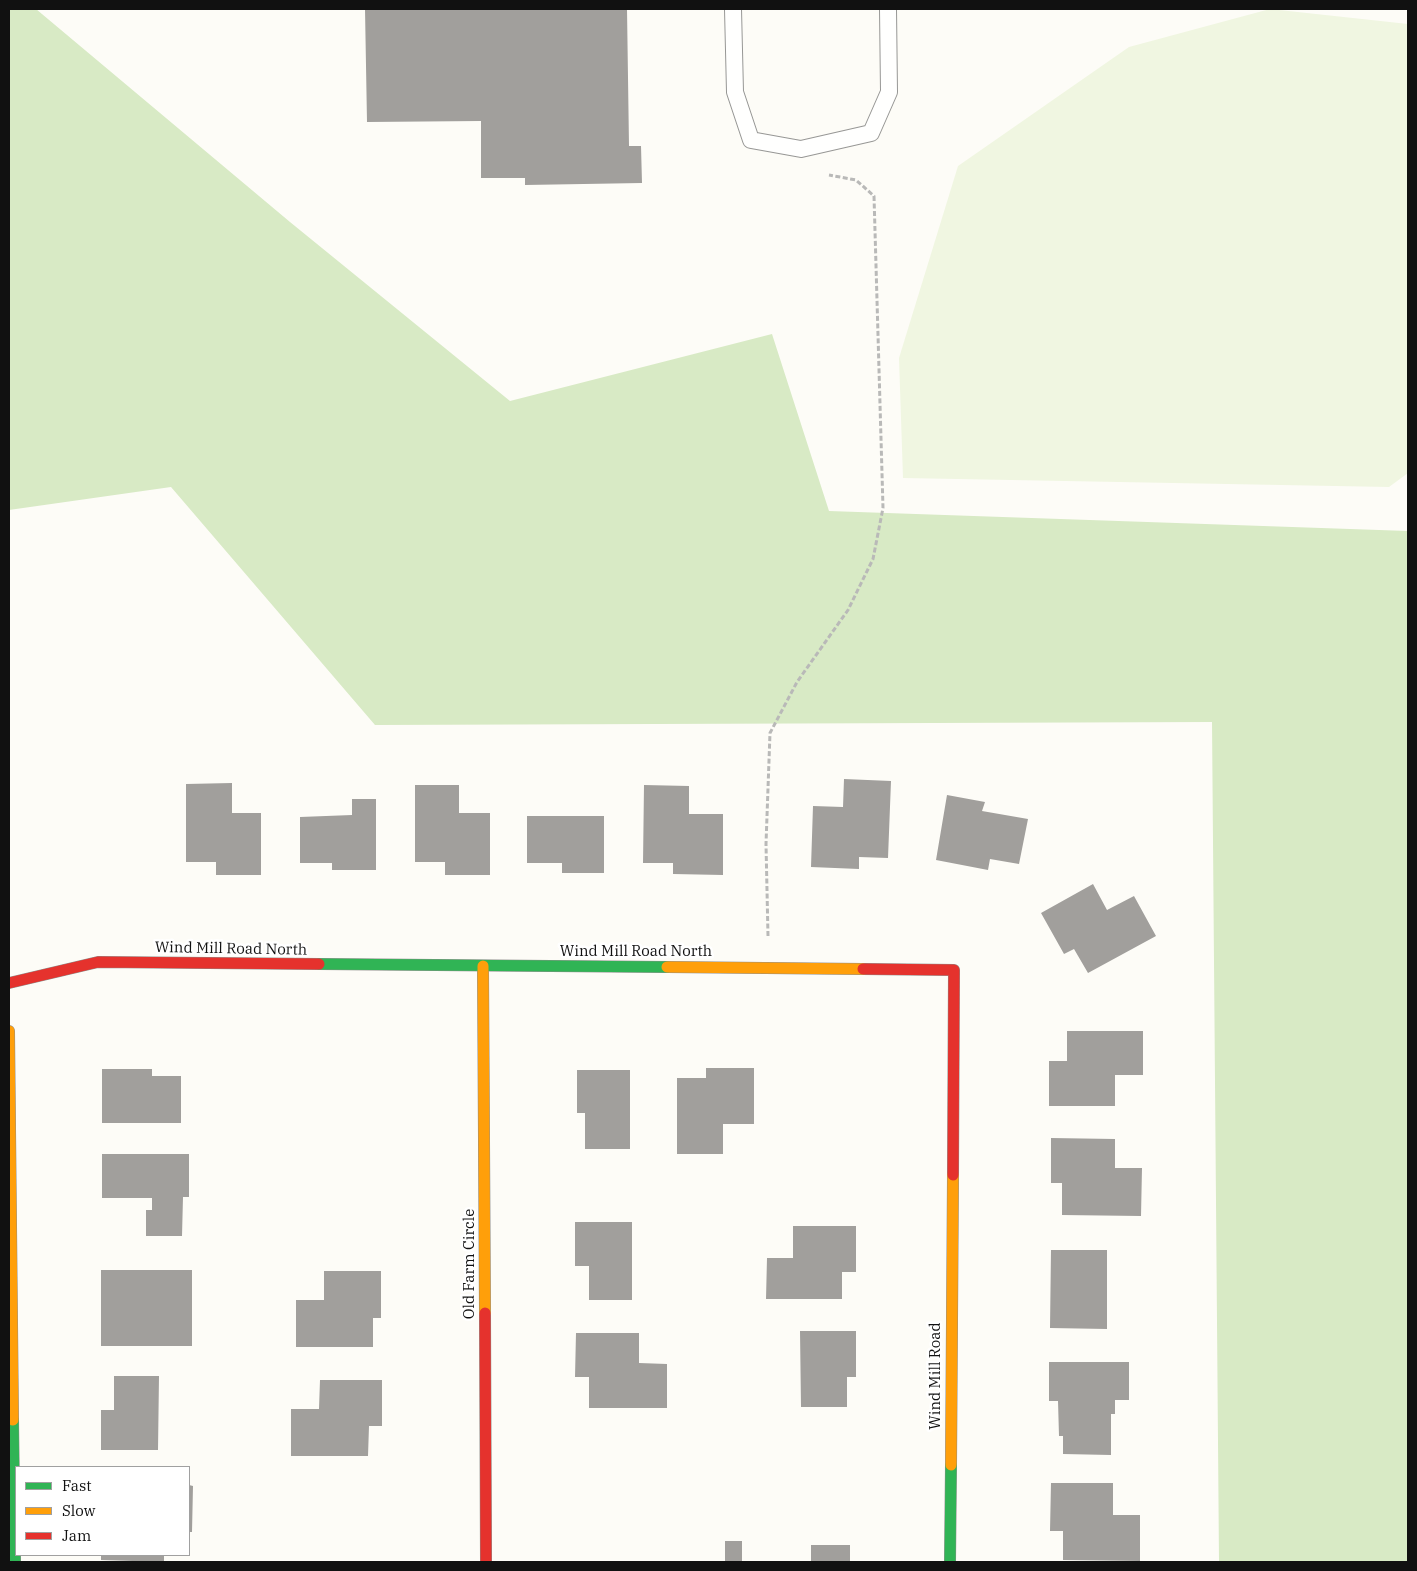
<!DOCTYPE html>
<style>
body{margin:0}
#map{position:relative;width:1417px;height:1571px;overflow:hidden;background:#fdfcf7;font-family:"IBM Plex Serif",serif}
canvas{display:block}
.frame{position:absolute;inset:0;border:10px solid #111;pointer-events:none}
.legend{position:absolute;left:15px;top:1466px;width:175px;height:90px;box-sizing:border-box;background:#fff;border:1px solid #a0a0a0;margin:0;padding:6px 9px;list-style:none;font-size:15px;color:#111}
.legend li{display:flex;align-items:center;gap:10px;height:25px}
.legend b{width:25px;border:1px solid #a0a0a0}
</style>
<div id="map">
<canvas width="1417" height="1571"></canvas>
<div class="frame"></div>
<ul class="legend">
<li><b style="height:6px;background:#30b455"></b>Fast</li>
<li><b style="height:6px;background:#ff9f0a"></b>Slow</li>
<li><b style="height:6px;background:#e5322d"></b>Jam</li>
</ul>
</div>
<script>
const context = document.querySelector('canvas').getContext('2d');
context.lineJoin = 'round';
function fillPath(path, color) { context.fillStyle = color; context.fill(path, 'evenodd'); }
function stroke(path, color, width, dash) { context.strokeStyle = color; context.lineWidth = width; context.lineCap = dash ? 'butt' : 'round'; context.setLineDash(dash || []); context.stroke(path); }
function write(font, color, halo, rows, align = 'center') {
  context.font = font + ' "IBM Plex Serif",serif'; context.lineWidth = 5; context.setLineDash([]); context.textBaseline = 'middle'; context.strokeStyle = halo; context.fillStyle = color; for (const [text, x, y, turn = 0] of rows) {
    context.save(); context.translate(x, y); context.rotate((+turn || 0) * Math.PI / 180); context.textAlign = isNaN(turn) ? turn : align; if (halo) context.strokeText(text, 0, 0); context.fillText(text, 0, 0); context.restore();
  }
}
fillPath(new Path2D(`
 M 9,9 L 36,9 L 290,222 L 510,401 L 772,334 L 829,511 L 1408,531 L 1408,1562 L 1219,1562 L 1212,722 L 375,725 L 171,487 L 9,510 Z`), '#d8eac5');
fillPath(new Path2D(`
 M 1270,9 L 1408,24 L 1408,473 L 1389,487 L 903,478 L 899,358 L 958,166 L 1129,47 Z`), '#f0f6e1');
fillPath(new Path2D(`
 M 365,9 L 627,9 L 629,146 L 641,146 L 642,183 L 525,185 L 525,178 L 481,178 L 481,121 L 367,122 Z
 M 844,779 L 891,781 L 888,858 L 859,857 L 859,869 L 811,867 L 813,806 L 843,807 Z
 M 232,783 L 232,813 L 261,813 L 261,875 L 216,875 L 216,862 L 186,862 L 186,784 Z
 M 415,785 L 459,785 L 459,813 L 490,813 L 490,875 L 445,875 L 445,862 L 415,862 Z
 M 644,785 L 689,786 L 689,814 L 723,814 L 723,875 L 673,874 L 673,863 L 643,863 Z
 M 947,795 L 985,802 L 982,811 L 1028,819 L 1019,864 L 990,859 L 988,870 L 936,860 Z
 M 352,799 L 376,799 L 376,870 L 332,870 L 332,863 L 300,863 L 300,817 L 352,815 Z
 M 527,816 L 604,816 L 604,873 L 562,873 L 562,863 L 527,863 Z
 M 1093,884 L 1107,910 L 1134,896 L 1156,936 L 1088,973 L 1074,949 L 1064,954 L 1041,913 Z
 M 1067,1031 L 1143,1031 L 1143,1075 L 1115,1075 L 1115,1106 L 1049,1106 L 1049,1061 L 1067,1061 Z
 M 706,1068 L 754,1068 L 754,1124 L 723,1124 L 723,1154 L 677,1154 L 677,1078 L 706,1078 Z
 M 102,1069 L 152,1069 L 152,1076 L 181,1076 L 181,1123 L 102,1123 Z
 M 577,1070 L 630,1070 L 630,1149 L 585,1149 L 585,1113 L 577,1113 Z
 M 1051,1138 L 1115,1139 L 1115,1168 L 1142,1168 L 1141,1216 L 1062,1215 L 1062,1183 L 1051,1183 Z
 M 102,1154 L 189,1154 L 189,1197 L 183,1197 L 182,1236 L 146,1236 L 146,1210 L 152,1210 L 152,1198 L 102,1198 Z
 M 575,1222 L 632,1222 L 632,1300 L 589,1300 L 589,1266 L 575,1266 Z
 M 793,1226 L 856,1226 L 856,1272 L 842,1272 L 842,1299 L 766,1299 L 767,1258 L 793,1258 Z
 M 1051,1250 L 1107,1250 L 1107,1329 L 1050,1328 Z
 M 101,1270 L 192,1270 L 192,1346 L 101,1346 Z
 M 324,1271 L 381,1271 L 381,1318 L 373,1318 L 373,1347 L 296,1347 L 296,1300 L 324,1300 Z
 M 800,1331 L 856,1331 L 856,1377 L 847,1377 L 847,1407 L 801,1407 Z
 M 576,1333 L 639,1333 L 639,1363 L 667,1364 L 667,1408 L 589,1408 L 589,1377 L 575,1377 Z
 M 1049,1362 L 1129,1362 L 1129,1400 L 1115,1400 L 1115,1414 L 1111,1414 L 1111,1455 L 1063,1454 L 1063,1436 L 1059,1436 L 1058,1401 L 1049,1401 Z
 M 114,1376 L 159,1376 L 158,1450 L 101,1450 L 101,1410 L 114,1410 Z
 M 320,1380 L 382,1380 L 382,1426 L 369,1426 L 368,1456 L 291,1456 L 291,1409 L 319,1409 Z
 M 1051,1483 L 1113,1483 L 1113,1515 L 1140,1515 L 1140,1561 L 1063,1560 L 1063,1531 L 1050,1531 Z
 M 189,1485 L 193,1486 L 192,1532 L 189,1532 Z
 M 725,1541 L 742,1541 L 742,1562 L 725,1562 Z
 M 811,1545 L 850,1545 L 850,1562 L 811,1562 Z
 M 101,1555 L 164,1555 L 164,1562 L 101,1560 Z`), '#a19f9c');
const lane = new Path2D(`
 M 733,9 L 735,92 L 751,140 L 801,149 L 871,133 L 889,92 L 888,9`);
const fast = new Path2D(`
 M 319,964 L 667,967
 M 13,1420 L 15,1562
 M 950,1562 L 951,1465`);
const slow = new Path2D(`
 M 483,966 L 485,1313
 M 667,967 L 863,969
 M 9,1031 L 13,1420
 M 951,1465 L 953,1175`);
const jam = new Path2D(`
 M 863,969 L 954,970 L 953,1175
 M 9,983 L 98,962 L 319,964
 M 485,1313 L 486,1562`);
stroke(lane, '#979795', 18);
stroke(fast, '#8e8d8b', 12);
stroke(slow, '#8e8d8b', 12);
stroke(jam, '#8e8d8b', 12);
stroke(new Path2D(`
 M 768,936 L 766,844 L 770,733 L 797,682 L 848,610 L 873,559 L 883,508 L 874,196 L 856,180 L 829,175`), '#b9b9b8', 3, [5, 2.5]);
stroke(lane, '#fffffe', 16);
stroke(fast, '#30b455', 11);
stroke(slow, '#ff9f0a', 11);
stroke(jam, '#e5322d', 11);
write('15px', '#111', '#fff', [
 ["Wind Mill Road North",231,949,1],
 ["Wind Mill Road North",636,952],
 ["Old Farm Circle",470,1264,-90],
 ["Wind Mill Road",936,1376,-90]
]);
</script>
